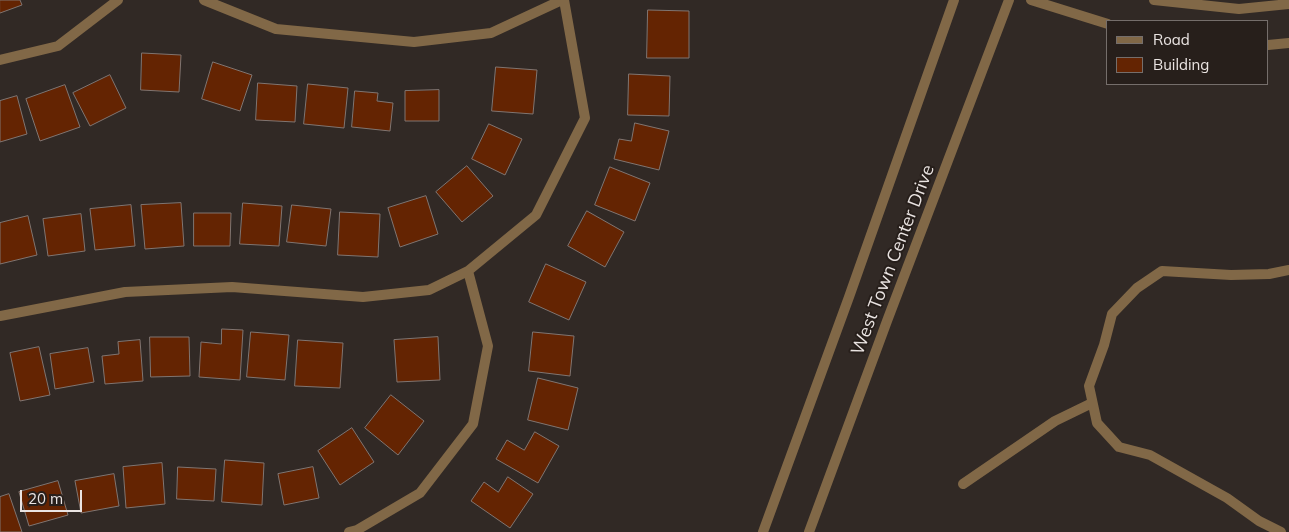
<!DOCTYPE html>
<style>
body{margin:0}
#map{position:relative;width:1289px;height:532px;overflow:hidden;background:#312925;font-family:Mulish,sans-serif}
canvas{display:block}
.legend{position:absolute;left:1106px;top:20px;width:162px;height:65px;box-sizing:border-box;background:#271f1b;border:1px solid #756e6b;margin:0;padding:6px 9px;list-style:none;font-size:15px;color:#eae4e2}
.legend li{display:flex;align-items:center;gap:10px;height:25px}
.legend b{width:25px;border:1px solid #756e6b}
.scale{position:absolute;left:20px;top:490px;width:62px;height:22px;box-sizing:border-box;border:2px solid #eae4e2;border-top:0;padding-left:6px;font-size:15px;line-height:18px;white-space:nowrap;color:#eae4e2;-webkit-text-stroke:4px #271f1b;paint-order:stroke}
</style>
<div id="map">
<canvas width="1289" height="532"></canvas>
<ul class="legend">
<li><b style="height:6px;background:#816847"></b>Road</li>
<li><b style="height:14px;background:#642402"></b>Building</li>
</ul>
<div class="scale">20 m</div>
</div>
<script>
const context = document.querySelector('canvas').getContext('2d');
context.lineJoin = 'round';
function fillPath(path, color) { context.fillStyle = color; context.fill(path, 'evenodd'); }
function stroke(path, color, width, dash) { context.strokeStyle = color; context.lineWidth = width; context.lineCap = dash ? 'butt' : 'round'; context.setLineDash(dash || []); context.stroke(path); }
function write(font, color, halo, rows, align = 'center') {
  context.font = font + ' Mulish,sans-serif'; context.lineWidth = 4; context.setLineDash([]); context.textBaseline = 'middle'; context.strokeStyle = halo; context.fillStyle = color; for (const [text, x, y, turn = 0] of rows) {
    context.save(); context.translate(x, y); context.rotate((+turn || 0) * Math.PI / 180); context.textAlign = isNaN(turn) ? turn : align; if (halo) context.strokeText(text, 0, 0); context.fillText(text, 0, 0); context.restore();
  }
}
const building = new Path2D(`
 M 0,0 L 20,0 L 22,5 L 0,13 Z
 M 648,10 L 689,11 L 689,58 L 647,58 Z
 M 142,53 L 181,55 L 179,92 L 141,90 Z
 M 213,62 L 252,75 L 240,111 L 202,99 Z
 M 496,67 L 537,70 L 533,114 L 492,111 Z
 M 629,74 L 670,76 L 669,116 L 628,115 Z
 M 110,75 L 126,108 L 90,126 L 73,93 Z
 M 258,83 L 297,86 L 295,122 L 256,120 Z
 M 308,84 L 348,88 L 344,128 L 304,124 Z
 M 65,85 L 80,127 L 40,141 L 26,99 Z
 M 439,90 L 439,121 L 405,121 L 405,91 Z
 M 355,91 L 378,93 L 377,101 L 393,103 L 390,131 L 352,127 Z
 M 17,96 L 27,134 L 0,142 L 0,101 Z
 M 635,123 L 669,131 L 659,170 L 614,159 L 619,139 L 631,141 Z
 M 489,124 L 522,139 L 505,175 L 472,159 Z
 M 467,166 L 493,196 L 462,222 L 436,192 Z
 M 610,167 L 650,183 L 635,221 L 595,205 Z
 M 426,196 L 438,234 L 400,247 L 388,208 Z
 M 181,203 L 184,246 L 145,249 L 141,205 Z
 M 243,203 L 282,206 L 279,246 L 240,244 Z
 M 131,205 L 135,246 L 95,250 L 90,209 Z
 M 292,205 L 331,209 L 326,246 L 287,242 Z
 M 587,211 L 624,232 L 605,267 L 568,246 Z
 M 340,212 L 380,214 L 378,257 L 338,255 Z
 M 194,213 L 231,213 L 230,246 L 194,246 Z
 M 81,214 L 85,251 L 48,256 L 43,219 Z
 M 28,216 L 37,255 L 0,264 L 0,223 Z
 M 546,264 L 586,282 L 569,320 L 529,302 Z
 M 222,329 L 243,330 L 240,380 L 199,377 L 201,342 L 221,344 Z
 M 251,332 L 289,335 L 285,380 L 247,377 Z
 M 533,332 L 574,336 L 570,376 L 529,371 Z
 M 150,337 L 189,337 L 190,376 L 151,377 Z
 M 438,337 L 440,380 L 397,382 L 394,340 Z
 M 140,340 L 143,381 L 105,384 L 102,356 L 119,354 L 118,342 Z
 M 298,340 L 343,343 L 340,388 L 295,386 Z
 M 39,347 L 50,395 L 20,401 L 10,353 Z
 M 88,348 L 94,382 L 55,389 L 50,354 Z
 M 538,378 L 578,388 L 568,430 L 528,420 Z
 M 391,395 L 424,421 L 398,455 L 365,428 Z
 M 352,428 L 374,462 L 340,485 L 318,451 Z
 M 535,432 L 559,446 L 538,483 L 496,459 L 507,440 L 524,450 Z
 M 225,460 L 264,463 L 262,505 L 222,502 Z
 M 162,463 L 165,504 L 126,508 L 123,467 Z
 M 178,467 L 216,469 L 214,501 L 177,499 Z
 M 313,467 L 319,498 L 284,505 L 278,474 Z
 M 114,474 L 119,506 L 81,513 L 75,481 Z
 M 508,477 L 533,494 L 510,528 L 471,501 L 484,482 L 498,492 Z
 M 58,481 L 68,515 L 29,526 L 19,492 Z
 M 9,494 L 22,532 L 0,532 L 0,497 Z`);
fillPath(building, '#642402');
stroke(building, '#807571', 1);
stroke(new Path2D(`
 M 963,484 L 1055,421 L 1092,403`), '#816847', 10);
stroke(new Path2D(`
 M 204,0 L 276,29 L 414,42 L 491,33 L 562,0
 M 1031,0 L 1108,24
 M 1154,0 L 1239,9 L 1289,4
 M 1268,45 L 1289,43
 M 0,60 L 58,46 L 118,0
 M 0,316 L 125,292 L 232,287 L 363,297 L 429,290 L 468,271 L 536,215 L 585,118 L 564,0
 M 349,532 L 357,530 L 420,493 L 473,424 L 488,346 L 468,271
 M 1281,532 L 1259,521 L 1227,498 L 1150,455 L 1119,447 L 1097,423 L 1089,386 L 1104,345 L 1112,314 L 1137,288 L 1162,271 L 1231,275 L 1269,274 L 1289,270`), '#816847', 10);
stroke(new Path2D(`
 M 763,532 L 849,297 L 954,0
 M 809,532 L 887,321 L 1009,0`), '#816847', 10);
write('18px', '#eae4e2', '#271f1b', [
 ["West Town Center Drive",893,260,-69]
]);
</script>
